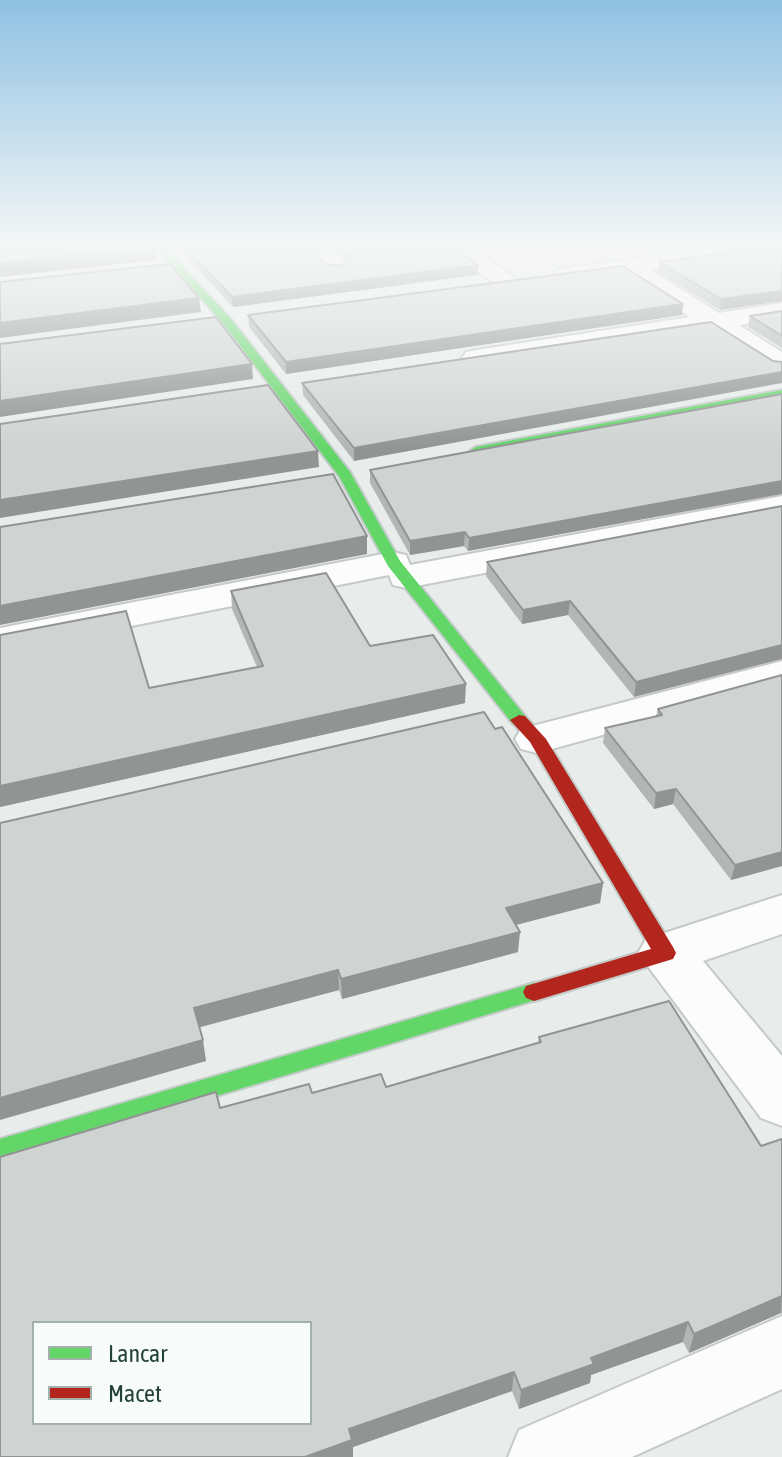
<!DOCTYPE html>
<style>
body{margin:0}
#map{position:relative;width:782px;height:1457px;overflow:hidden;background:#e8edeb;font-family:"Asap Condensed",sans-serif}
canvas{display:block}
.legend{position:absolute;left:32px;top:1321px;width:280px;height:104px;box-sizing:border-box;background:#f7fbf9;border:2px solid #a3b1ad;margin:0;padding:10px 14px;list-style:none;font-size:24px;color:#24423a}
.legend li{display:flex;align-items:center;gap:16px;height:40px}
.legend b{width:40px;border:2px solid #a3b1ad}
</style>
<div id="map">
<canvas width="782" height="1457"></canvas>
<ul class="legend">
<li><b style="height:10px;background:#63d668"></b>Lancar</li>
<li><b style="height:10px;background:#b3261e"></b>Macet</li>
</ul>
</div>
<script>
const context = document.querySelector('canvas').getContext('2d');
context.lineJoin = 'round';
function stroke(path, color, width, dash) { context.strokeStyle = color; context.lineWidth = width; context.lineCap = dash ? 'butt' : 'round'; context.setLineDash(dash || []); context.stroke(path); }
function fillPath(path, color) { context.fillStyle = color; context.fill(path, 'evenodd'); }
const street = new Path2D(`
 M 303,246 L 327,246 L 348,267 L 344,272 C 326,277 313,260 303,246 Z
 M 442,246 L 469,246 L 521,282 L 518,287 L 500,287 Z
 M 725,246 L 782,246 L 782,252 L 650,270 L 719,313 L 782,303 L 782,319 L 739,325 L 782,352 L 782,372 L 772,370 L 710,330 L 476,366 L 466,364 L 462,358 L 466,352 L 476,350 L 690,317 L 623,274 L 565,282 L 557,280 L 553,275 L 557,270 L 565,268 Z
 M 782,496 L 782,516 L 406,588 L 393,585 L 389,575 L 0,652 L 0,628 L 393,552 L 406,555 L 410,565 Z
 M 782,661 L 782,686 L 537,753 L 521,749 L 515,739 L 521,729 Z
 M 782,895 L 782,934 L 703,961 L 782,1056 L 782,1126 L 761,1118 L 638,953 L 646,939 Z
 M 782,1316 L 782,1389 L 632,1457 L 508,1457 L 519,1430 Z`);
const fast = new Path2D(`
 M 155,246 L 164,246 L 230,318 L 350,472 L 400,561 L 525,716 L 528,720 L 525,724 L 513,724 L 388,566 L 339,476 L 222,322 Z
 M 782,390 L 782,398 L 476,455 L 470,451 L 476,447 Z
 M 534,983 L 542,986 L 545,992 L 542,998 L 0,1161 L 0,1139 Z`);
const jam = new Path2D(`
 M 519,715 L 525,716 L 546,739 L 673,947 L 676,953 L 673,959 L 534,1001 L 526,998 L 523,992 L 526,986 L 651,949 L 530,742 L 510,720 Z`);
stroke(street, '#c5cac8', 4);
stroke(fast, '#c3cbc8', 4);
stroke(jam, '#c3cbc8', 4);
fillPath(street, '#fcfcfc');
fillPath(fast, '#63d668');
fillPath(jam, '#b3261e');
fillPath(new Path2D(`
 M 181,246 L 308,246 L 324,263 L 337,266 L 346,264 L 347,263 L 331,246 L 451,246 L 478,265 L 477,275 L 233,307 L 182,252 Z
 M 782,246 L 782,301 L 720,310 L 658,272 L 659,262 Z
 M 683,304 L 682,315 L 286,374 L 249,327 L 248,315 Z
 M 782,311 L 782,348 L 748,327 L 750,316 Z
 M 711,322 L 354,461 L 303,395 L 302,383 Z
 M 782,394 L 468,551 L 464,546 L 410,555 L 370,483 L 370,470 Z
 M 782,506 L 634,697 L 568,615 L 522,624 L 486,576 L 487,562 Z
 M 231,591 L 370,646 L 465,703 L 0,807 L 0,635 L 149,688 L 257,667 L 232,609 Z
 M 782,675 L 782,866 L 731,880 L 673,804 L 654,809 L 603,743 L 605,728 L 656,716 L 658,709 Z
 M 0,823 L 603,883 L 600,903 L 516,925 L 518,952 L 342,999 L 339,990 L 199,1027 L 206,1061 Z
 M 539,1037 L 761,1146 L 782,1139 L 782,1314 L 781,1313 L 689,1353 L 683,1342 L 591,1375 L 590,1383 L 519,1409 L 512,1391 L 353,1447 L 353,1457 L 0,1457 L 220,1108 L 312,1093 L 386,1087 L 538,1043 Z`), '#b2b6b5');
fillPath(new Path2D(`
 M 155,247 L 156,260 L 0,277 L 0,263 Z
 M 478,265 L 477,275 L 233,307 L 232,297 Z
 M 782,291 L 782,301 L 720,310 L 721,299 Z
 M 199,298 L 201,312 L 0,338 L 0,323 Z
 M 683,304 L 682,315 L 286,374 L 286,362 Z
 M 252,364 L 253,379 L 0,417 L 0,401 Z
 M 782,372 L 782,383 L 354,461 L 354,448 Z
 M 318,451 L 319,467 L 0,518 L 0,500 Z
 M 782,481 L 782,494 L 468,551 L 469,538 Z
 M 465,532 L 464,546 L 410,555 L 410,541 Z
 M 367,536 L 367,554 L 0,625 L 0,606 Z
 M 570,601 L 568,615 L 522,624 L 523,610 Z
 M 782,645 L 782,659 L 634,697 L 636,682 Z
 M 466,684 L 465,703 L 0,807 L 0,786 Z
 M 676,789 L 673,804 L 654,809 L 656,793 Z
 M 782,852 L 782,866 L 731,880 L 735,865 Z
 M 603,883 L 600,903 L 504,928 L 506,908 Z
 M 520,932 L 518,952 L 342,999 L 341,979 Z
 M 338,970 L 339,990 L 197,1028 L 194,1008 Z
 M 203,1040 L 206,1061 L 0,1120 L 0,1098 Z
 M 782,1296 L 781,1313 L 689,1353 L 694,1334 Z
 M 688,1322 L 683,1342 L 591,1375 L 590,1383 L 519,1409 L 521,1390 L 591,1358 Z
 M 514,1372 L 512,1391 L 353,1447 L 353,1457 L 305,1457 L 349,1429 Z`), '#919493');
const building = new Path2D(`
 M 0,246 L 154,246 L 155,247 L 0,263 Z
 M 184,246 L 308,246 L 324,263 L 337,266 L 346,264 L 351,257 L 340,246 L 451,246 L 478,265 L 232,297 Z
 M 774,246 L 782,246 L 782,291 L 721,299 L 659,262 Z
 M 170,264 L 199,298 L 0,323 L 0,282 Z
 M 623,266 L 683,304 L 286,362 L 248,315 Z
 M 782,311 L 782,336 L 750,316 Z
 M 216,317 L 252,364 L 0,401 L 0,344 Z
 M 711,322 L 773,361 L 782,362 L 782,372 L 354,448 L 302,383 Z
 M 268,385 L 318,451 L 0,500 L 0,424 Z
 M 782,394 L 782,481 L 469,538 L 465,532 L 410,541 L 370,470 Z
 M 333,474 L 367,536 L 0,606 L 0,527 Z
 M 782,506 L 782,645 L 636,682 L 570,601 L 523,610 L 487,562 Z
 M 326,573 L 370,646 L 433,635 L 466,684 L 0,786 L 0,635 L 126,611 L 149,688 L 263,666 L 231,591 Z
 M 782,675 L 782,852 L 735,865 L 676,789 L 656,793 L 605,728 L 662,715 L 658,709 Z
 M 484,712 L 495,729 L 502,727 L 603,883 L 506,908 L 520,932 L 341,979 L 338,970 L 194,1008 L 203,1040 L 0,1098 L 0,823 Z
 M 669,1001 L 761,1146 L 782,1139 L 782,1296 L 694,1334 L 688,1322 L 591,1358 L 594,1364 L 521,1390 L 514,1372 L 349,1429 L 352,1440 L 305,1457 L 0,1457 L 0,1157 L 216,1092 L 220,1108 L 309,1084 L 312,1093 L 381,1074 L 386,1087 L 541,1042 L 539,1037 ZM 34,1323 L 310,1323 L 310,1423 L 34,1423 Z`);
fillPath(building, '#cfd4d2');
stroke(building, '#919493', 2);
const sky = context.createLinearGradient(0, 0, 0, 450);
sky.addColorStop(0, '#8fc1e3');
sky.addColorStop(0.55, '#f5f7f6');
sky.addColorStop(1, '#f5f7f600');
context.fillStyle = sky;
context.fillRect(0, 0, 782, 450);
</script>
